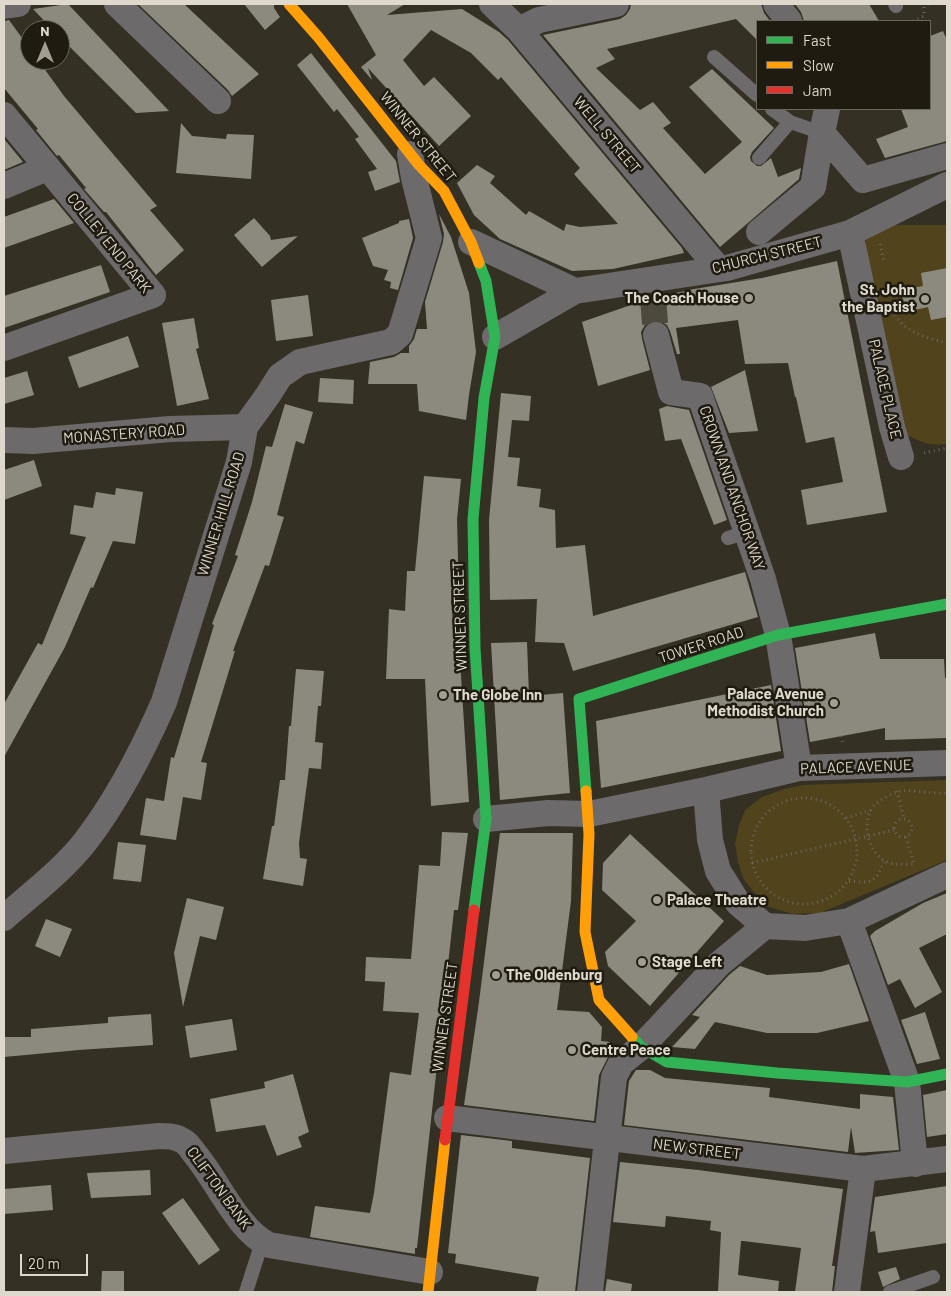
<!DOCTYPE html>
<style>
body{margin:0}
#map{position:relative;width:951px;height:1296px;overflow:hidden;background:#343024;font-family:Barlow,sans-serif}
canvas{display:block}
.frame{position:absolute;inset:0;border:5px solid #ded9cc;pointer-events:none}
.legend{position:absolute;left:756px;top:20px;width:175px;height:90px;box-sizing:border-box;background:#1f1b11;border:1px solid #6b675c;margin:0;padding:6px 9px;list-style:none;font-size:15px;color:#ded9cc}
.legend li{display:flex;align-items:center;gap:10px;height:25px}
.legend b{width:25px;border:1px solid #6b675c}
.north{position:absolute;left:20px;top:20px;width:50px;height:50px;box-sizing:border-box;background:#1f1b11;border:1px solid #6b675c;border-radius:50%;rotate:0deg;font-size:14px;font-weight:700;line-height:20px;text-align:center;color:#ded9cc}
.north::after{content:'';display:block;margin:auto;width:18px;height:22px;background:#a29e91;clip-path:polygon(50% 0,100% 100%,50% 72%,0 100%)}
.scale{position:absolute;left:20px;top:1254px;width:68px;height:22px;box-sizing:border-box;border:2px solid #ded9cc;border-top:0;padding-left:6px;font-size:15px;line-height:18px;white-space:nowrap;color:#ded9cc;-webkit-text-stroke:4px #1f1b11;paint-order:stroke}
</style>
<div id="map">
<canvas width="951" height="1296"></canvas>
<div class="frame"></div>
<ul class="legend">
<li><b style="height:6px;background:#30b455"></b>Fast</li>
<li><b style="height:6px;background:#ff9f0a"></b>Slow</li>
<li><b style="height:6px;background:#e5322d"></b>Jam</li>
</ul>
<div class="north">N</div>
<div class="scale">20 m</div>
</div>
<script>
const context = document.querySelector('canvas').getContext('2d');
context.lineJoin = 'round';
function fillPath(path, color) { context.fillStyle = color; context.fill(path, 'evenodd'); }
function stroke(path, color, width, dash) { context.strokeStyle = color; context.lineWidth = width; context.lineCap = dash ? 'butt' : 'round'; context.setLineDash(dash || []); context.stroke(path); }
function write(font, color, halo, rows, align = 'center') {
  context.font = font + ' Barlow,sans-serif'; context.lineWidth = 5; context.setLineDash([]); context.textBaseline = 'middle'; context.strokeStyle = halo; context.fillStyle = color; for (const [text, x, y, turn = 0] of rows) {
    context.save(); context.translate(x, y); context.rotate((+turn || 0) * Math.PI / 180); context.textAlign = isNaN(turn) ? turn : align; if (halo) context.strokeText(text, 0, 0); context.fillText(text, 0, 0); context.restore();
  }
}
fillPath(new Path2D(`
 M 877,225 L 947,225 L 947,444 C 932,447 918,441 905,434 L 864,247 L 869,232 Z
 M 947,780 L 947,860 L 820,913 L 792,914 L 764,905 L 744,880 L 738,862 L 735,844 L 739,825 L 745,810 L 762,797 L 784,789 L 803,785 Z`), '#51431b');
fillPath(new Path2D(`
 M 68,4 L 169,111 L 136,113 L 60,37 L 60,30 L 53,30 L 33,9 Z
 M 138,4 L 184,4 L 259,74 L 232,96 L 228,90 Z
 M 244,4 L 274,4 L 274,8 L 280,17 L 265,30 Z
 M 347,4 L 405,4 L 387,15 L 462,9 L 499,32 L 508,40 L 682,248 L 684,253 L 613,269 L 572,271 L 500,239 L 474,215 L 457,183 L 477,165 L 495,176 L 490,183 L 526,215 L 529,211 L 564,231 L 566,224 L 580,227 L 618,224 L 574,174 L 580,168 L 501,77 L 498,80 L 471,53 L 431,30 L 403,60 L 424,86 L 434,77 L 471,116 L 439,146 L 368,68 L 372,80 L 361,67 L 376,55 Z
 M 631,4 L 761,4 L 764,13 L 770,21 L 757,21 L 757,40 L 736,19 L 607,49 L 615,59 L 596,68 L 640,110 L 653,102 L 671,123 L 663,128 L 705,174 L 742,142 L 689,87 L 712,69 L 774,128 L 752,152 L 750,157 L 751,161 L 757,166 L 761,166 L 771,158 L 778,177 L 801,168 L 799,179 L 720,247 L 543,35 L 620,19 L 626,15 L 630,9 Z
 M 795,4 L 869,4 L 879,21 L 804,21 L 801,12 Z
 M 9,20 L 30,49 L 30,60 L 38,60 L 64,96 L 157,206 L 150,210 L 184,250 L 156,275 L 106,212 L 104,212 L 84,189 L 86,188 L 59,155 L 57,156 L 36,130 L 38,129 L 4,88 L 4,21 Z
 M 943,31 L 947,40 L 947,141 L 885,158 L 876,139 L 908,127 L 901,109 L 930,109 L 930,36 Z
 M 311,53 L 396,161 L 400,182 L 375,191 L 368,172 L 377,169 L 355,139 L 359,137 L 337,109 L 334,112 L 297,65 Z
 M 181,123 L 192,136 L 226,139 L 227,134 L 254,135 L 251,179 L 176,173 Z
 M 5,140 L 23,162 L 4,170 L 4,141 Z
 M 54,199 L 74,223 L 4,248 L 4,217 Z
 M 439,214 L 451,237 L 469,293 L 476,352 L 469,395 L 466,420 L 419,411 L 417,384 L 368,384 L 370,362 L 394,357 L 401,353 L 409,353 L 409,346 L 414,339 L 417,329 L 427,329 L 425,302 L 443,242 L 444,234 Z
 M 254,218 L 270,236 L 271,240 L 298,236 L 262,267 L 234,235 Z
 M 409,219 L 413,238 L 398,290 L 390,288 L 391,282 L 384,280 L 388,270 L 373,266 L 362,238 L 399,223 L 399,221 Z
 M 837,261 L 887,512 L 807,525 L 801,490 L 843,482 L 834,437 L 806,443 L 796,397 L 795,397 L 788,363 L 745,364 L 738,320 L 676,328 L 680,354 L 677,354 L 670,331 L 667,325 L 660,321 L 652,321 L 645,325 L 641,332 L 642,339 L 650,370 L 598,386 L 582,322 L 648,299 L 694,289 L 762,278 Z
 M 101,265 L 110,292 L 4,328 L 4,296 Z
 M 947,268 L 947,317 L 931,320 L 928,307 L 906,312 L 901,290 L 923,286 L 921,273 Z
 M 308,295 L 313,336 L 276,341 L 271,300 Z
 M 194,318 L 199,348 L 196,349 L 209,399 L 177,406 L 162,323 Z
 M 128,336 L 139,367 L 79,388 L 68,357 Z
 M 745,370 L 758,431 L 729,433 L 711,387 Z
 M 27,371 L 34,395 L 4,404 L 4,378 Z
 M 320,378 L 354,380 L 353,404 L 318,402 Z
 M 501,393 L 531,396 L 529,421 L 512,420 L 508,457 L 520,458 L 517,486 L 541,489 L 539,507 L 555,510 L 556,548 L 585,545 L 593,616 L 745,572 L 758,617 L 573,671 L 564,643 L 535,642 L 537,599 L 490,600 L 489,520 Z
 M 285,404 L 313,412 L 304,444 L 296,441 L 277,515 L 284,517 L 269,566 L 265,565 L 233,651 L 235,651 L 201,762 L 207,763 L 201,800 L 183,797 L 176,840 L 140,835 L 146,798 L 164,801 L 171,757 L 174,758 L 214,625 L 212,624 L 238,556 L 235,555 L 252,502 L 266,446 L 272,447 Z
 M 667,406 L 689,410 L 727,520 L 714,525 L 681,439 L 665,441 L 659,409 Z
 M 34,460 L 42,486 L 4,500 L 4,470 Z
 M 424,476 L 461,479 L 457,519 L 459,600 L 451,600 L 455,644 L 459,644 L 469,802 L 431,806 L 425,679 L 386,679 L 389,609 L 405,611 L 407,571 L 415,571 Z
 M 116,488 L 143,492 L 135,544 L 113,541 L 93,588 L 91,587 L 65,647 L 4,757 L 4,704 L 38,643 L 42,645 L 86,537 L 70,534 L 74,505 L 93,508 L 96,492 L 115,495 Z
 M 875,633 L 880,659 L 944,659 L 945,678 L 947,678 L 947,738 L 885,740 L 885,728 L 810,742 L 795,648 Z
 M 527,642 L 529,696 L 563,693 L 570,793 L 500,800 L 491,643 Z
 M 296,669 L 324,671 L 321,706 L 318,706 L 315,742 L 323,743 L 321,769 L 309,768 L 299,843 L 300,858 L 307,859 L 303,886 L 263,879 L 272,826 L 274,826 L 280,780 L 285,780 L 289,726 L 291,726 Z
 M 771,685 L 781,751 L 601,788 L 596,721 Z
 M 442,832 L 468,833 L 458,910 L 454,910 L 417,1248 L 415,1248 L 415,1254 L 310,1237 L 315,1206 L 370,1213 L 374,1193 L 390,1072 L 411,1075 L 419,1013 L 383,1011 L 385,982 L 365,981 L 366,957 L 411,959 L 419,865 L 440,866 Z
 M 500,833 L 573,833 L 571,901 L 557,1010 L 589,1012 L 602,1027 L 601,1041 L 610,1042 L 609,1055 L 599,1075 L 594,1121 L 464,1105 L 479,1002 Z
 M 630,834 L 724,921 L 650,1006 L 608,966 L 605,952 L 636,921 L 602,890 L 603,863 Z
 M 118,842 L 146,845 L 141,882 L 113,879 Z
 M 947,893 L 947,934 L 919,948 L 942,992 L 915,1008 L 900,979 L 888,985 L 870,936 L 875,931 L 923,903 Z
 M 187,898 L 224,907 L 216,940 L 200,936 L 183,1007 L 174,953 Z
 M 46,919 L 72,929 L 60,957 L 35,946 Z
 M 849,964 L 869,1021 L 817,1033 L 767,1033 L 715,1022 L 695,1049 L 672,1047 L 700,1017 L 692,1015 L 729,975 L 740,966 L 767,975 L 821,972 Z
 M 925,1012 L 940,1059 L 917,1064 L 901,1020 Z
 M 151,1014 L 153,1045 L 79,1050 L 4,1057 L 4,1037 L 31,1037 L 31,1029 L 108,1023 L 108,1017 Z
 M 232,1019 L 237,1050 L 190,1058 L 185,1026 Z
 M 636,1070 L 650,1070 L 665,1078 L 770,1088 L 769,1097 L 860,1109 L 860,1094 L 893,1097 L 899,1150 L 855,1153 L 851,1127 L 848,1152 L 624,1125 L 629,1081 Z
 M 293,1074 L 309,1132 L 298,1137 L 302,1147 L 277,1156 L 265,1125 L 216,1132 L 210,1099 L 265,1088 L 264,1082 Z
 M 947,1090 L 947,1134 L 927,1137 L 923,1095 Z
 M 461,1135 L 512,1141 L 512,1148 L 590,1158 L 575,1292 L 536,1292 L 539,1277 L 455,1263 L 456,1254 L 448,1253 Z
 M 620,1162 L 698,1170 L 843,1189 L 832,1266 L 835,1266 L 832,1292 L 795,1292 L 801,1248 L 743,1241 L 741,1241 L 738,1275 L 779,1281 L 778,1292 L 718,1292 L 721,1232 L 710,1230 L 711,1221 L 666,1216 L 665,1227 L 613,1222 Z
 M 150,1170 L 151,1195 L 91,1198 L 87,1173 Z
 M 51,1185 L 53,1210 L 4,1214 L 4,1189 Z
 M 947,1186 L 947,1243 L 878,1253 L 875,1231 L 870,1232 L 875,1197 Z
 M 183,1198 L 220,1250 L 199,1265 L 162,1213 Z
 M 896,1267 L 900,1279 L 883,1287 L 878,1272 Z
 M 102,1271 L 124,1271 L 124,1292 L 101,1292 Z
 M 607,1279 L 632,1284 L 631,1292 L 605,1292 Z`), '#8c897e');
stroke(new Path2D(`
 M 653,298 L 656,335`), '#4e493d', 26, [26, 13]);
stroke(new Path2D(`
 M 913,21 L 924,16 L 924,7 L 928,4
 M 880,244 L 884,262
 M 895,315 C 906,333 928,338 947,343
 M 924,453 L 947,448
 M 841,736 L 843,743
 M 897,791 L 904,819
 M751 851a53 53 0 1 1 106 0a53 53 0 1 1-106 0Z
 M 846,818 L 871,810
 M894 828a9 9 0 1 1 18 0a9 9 0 1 1-18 0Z
 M 906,837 L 914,864 C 905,864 891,866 883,860 C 869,850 863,828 870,812 C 873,804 886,796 894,793 C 907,787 931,795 947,793
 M 752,863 L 894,830
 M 849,881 C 873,883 874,884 884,862`), '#6a6763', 3, [1, 4]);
stroke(new Path2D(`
 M 895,4 L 896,6
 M 714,57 L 757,95
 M 772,109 L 790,122 L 822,133
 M 759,158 L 790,122
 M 728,538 L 748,532
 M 246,1292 L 262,1242
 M 890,1292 L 933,1277`), '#6c6a6b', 14);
stroke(new Path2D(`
 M 117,4 L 218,101
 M 492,4 L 519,30 L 719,269
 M 776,4 L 789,21
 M 4,6 L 18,4
 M 519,30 L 539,20 L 616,4
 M 4,115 L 153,295 L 4,348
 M 822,133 L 827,109
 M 4,186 L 47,168
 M 759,232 L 813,187 L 822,133 L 863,180 L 947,156
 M 850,233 L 892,427 L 901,457
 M 471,242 L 575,291
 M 656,335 L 671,392 L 700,396 L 763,579 L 778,635 L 799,768
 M 495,337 L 575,291 L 727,268 L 850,233 L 947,185
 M 4,440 L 33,441 L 170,429 L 245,427
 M 706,790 L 710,840 L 718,871 L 738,903 L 765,926 L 805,928 L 849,921 L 947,875
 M 486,819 L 548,813 L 589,814 L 706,790 L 799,768 L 947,763
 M 4,918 C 31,894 62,871 85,842 C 118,799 143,750 164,702 L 239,462 L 245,427 L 268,395 L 280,376 L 300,362 L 391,342 L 400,334 L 429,238 L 414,178 L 410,154
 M 849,921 L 907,1082 L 915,1164
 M 447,1118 L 863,1169 L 947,1159
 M 4,1151 L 159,1136 C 166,1136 174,1136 181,1140 C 187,1142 191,1149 195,1154 C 217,1180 238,1231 269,1245 L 430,1272
 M 590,1292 L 614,1077 L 621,1063 L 641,1047 L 719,964 L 765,926
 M 847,1292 L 863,1169`), '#6c6a6b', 26);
stroke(new Path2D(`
 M 586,791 L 579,699 L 778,635 L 947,604
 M 474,910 L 486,819 L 475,648 L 473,519 L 484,398 L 495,337 L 486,281 L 479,263
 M 632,1037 L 641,1047 L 667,1062 L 777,1073 L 907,1082 L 947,1074`), '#30b455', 11);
stroke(new Path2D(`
 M 289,4 L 319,38 L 419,165 L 444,191 L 471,242 L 479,263
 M 586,791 L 589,834 L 585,932 L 599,1000 L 632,1037
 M 428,1292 L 445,1140`), '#ff9f0a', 11);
stroke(new Path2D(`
 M 445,1140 L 474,910`), '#e5322d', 11);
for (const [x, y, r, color] of [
 [749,298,5,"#a29e91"],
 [925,299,5,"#a29e91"],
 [443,695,5,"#a29e91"],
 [834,703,5,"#a29e91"],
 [657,900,5,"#a29e91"],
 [642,962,5,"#a29e91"],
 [496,975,5,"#a29e91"],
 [572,1050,5,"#a29e91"]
]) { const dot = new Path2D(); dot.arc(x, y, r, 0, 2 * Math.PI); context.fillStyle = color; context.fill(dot); stroke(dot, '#1f1b11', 2); }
write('15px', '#ded9cc', '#1f1b11', [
 ["WELL STREET",607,135,50],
 ["WINNER STREET",418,137,51],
 ["COLLEY END PARK",109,243,51],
 ["CHURCH STREET",767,255,-14],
 ["PALACE PLACE",885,389,77],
 ["MONASTERY ROAD",124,434,-4],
 ["CROWN AND ANCHOR WAY",732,488,71],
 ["WINNER HILL ROAD",221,514,-73],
 ["WINNER STREET",460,616,-92],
 ["TOWER ROAD",701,645,-18],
 ["PALACE AVENUE",856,767,-2],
 ["WINNER STREET",445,1017,-82],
 ["NEW STREET",697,1149,7],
 ["CLIFTON BANK",219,1188,54]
]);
write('bold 15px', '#ded9cc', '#1f1b11', [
 ["St. John",915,290,"right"],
 ["the Baptist",915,307,"right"],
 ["The Coach House",739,298,"right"],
 ["Palace Avenue",824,694,"right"],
 ["Methodist Church",824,711,"right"],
 ["The Globe Inn",453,695],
 ["Palace Theatre",667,900],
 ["Stage Left",652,962],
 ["The Oldenburg",506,975],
 ["Centre Peace",582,1050]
], 'left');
</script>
